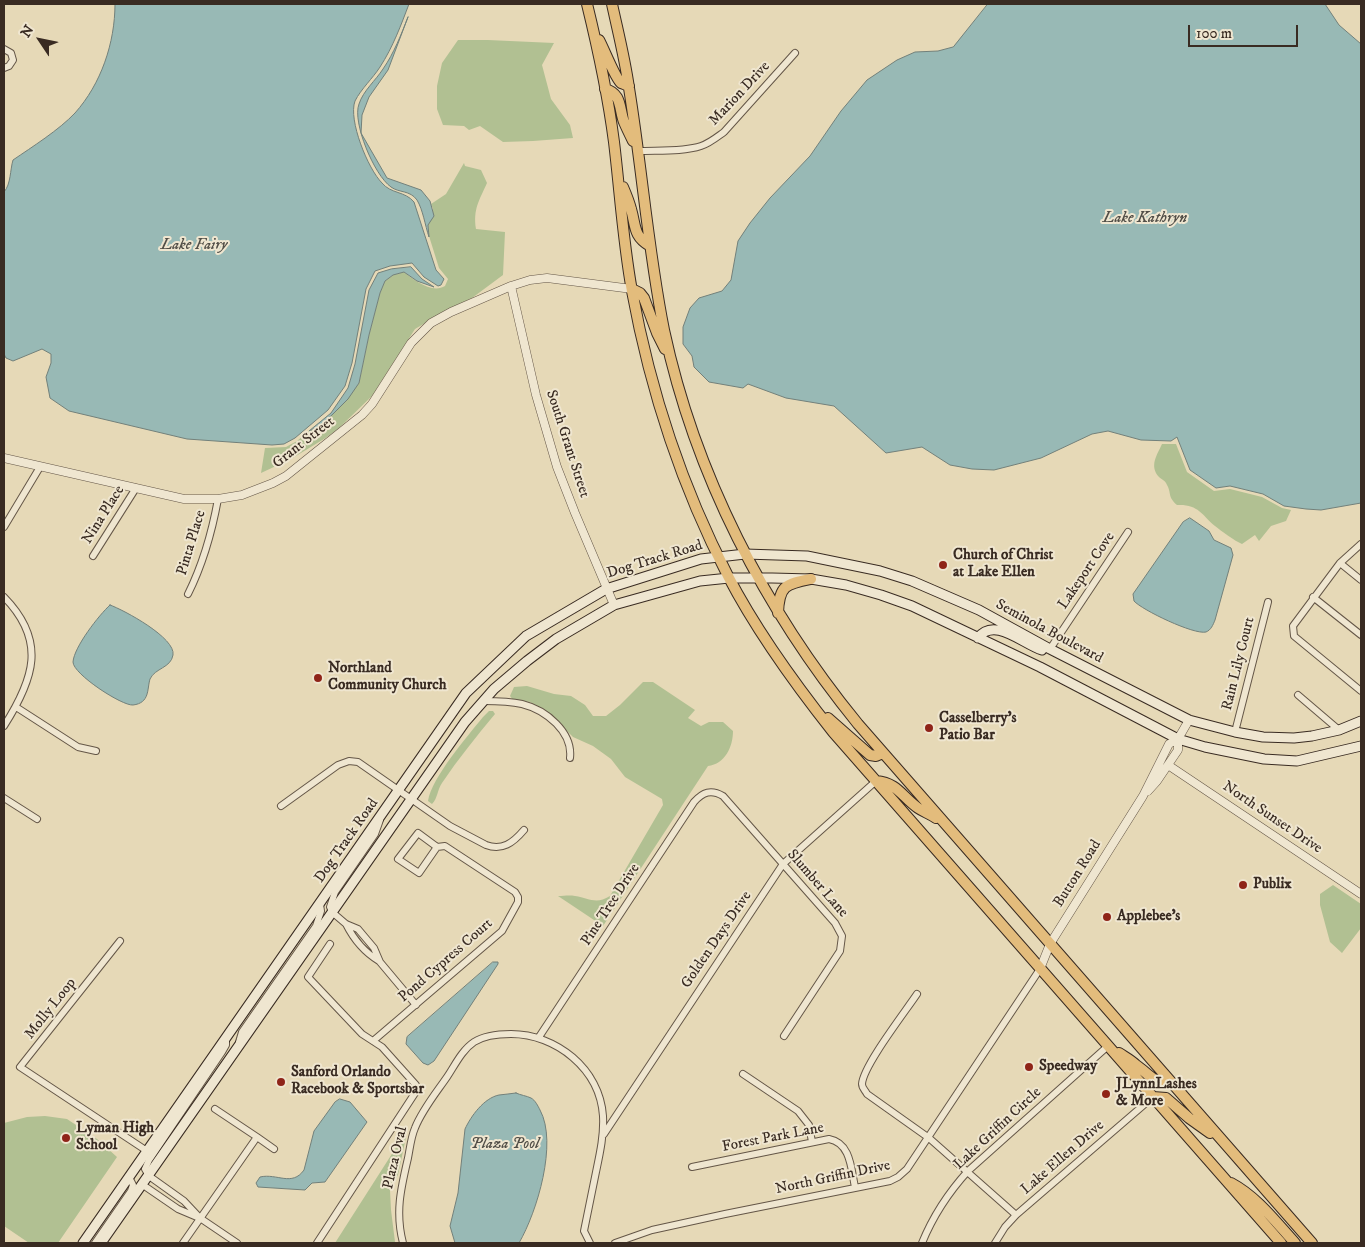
<!DOCTYPE html>
<style>
body{margin:0}
#map{position:relative;width:1365px;height:1247px;overflow:hidden;background:#e6d9b7;font-family:"IM FELL DW Pica",serif}
canvas{display:block}
.frame{position:absolute;inset:0;border:5px solid #392b22;pointer-events:none}
.north{position:absolute;left:15px;top:15px;width:50px;height:50px;-webkit-text-stroke:4px #efe6d0;paint-order:stroke;rotate:304deg;font-size:14px;font-weight:700;line-height:20px;text-align:center;color:#392b22}
.north::after{content:'';display:block;margin:auto;width:18px;height:22px;background:#392b22;clip-path:polygon(50% 0,100% 100%,50% 72%,0 100%)}
.scale{position:absolute;left:1188px;top:25px;width:110px;height:22px;box-sizing:border-box;border:2px solid #392b22;border-top:0;padding-left:6px;font-size:15px;line-height:18px;white-space:nowrap;color:#392b22;-webkit-text-stroke:4px #efe6d0;paint-order:stroke}
</style>
<div id="map">
<canvas width="1365" height="1247"></canvas>
<div class="frame"></div>
<div class="north">N</div>
<div class="scale">100 m</div>
</div>
<script>
const context = document.querySelector('canvas').getContext('2d');
context.lineJoin = 'round';
function fillPath(path, color) { context.fillStyle = color; context.fill(path, 'evenodd'); }
function stroke(path, color, width, dash) { context.strokeStyle = color; context.lineWidth = width; context.lineCap = dash ? 'butt' : 'round'; context.setLineDash(dash || []); context.stroke(path); }
function write(font, color, halo, rows, align = 'center') {
  context.font = font + ' "IM FELL DW Pica",serif'; context.lineWidth = 4; context.setLineDash([]); context.textBaseline = 'middle'; context.strokeStyle = halo; context.fillStyle = color; for (const [text, x, y, turn = 0] of rows) {
    context.save(); context.translate(x, y); context.rotate((+turn || 0) * Math.PI / 180); context.textAlign = isNaN(turn) ? turn : align; if (halo) context.strokeText(text, 0, 0); context.fillText(text, 0, 0); context.restore();
  }
}
fillPath(new Path2D(`
 M 458,40 L 488,40 L 554,43 L 542,65 L 551,99 L 570,125 L 573,138 L 533,141 L 503,142 L 480,126 L 469,130 L 464,126 L 443,125 L 437,109 L 437,86 L 442,63 Z
 M 464,163 L 465,166 L 481,170 L 487,183 C 479,201 473,209 476,229 L 505,232 L 503,275 L 472,298 L 449,309 L 415,329 L 372,396 L 338,429 L 324,439 L 291,459 L 261,473 L 265,448 L 286,447 L 297,441 L 309,431 L 320,426 L 359,383 L 369,335 L 380,293 L 385,281 L 393,275 L 404,272 C 414,280 432,294 445,286 L 448,279 L 439,268 L 429,236 L 428,225 L 433,209 L 431,204 L 446,194 Z
 M 1162,444 L 1176,444 L 1187,472 L 1214,491 L 1230,489 L 1262,497 L 1282,508 L 1291,510 L 1286,521 L 1271,526 L 1259,541 L 1255,535 L 1242,544 C 1235,541 1221,531 1215,526 C 1201,514 1198,504 1177,505 C 1167,496 1172,494 1167,485 C 1165,480 1162,480 1159,477 C 1149,466 1157,455 1162,444 Z
 M 643,682 L 653,682 L 695,710 L 688,718 L 701,726 L 709,722 L 723,722 L 733,731 C 733,747 725,764 708,766 L 603,926 L 558,896 C 564,896 569,895 575,896 C 589,898 596,905 610,896 L 663,805 L 662,799 L 625,777 L 611,759 L 593,746 L 573,737 L 555,719 L 541,708 L 530,702 L 513,700 L 510,696 L 514,687 L 527,686 L 554,694 L 571,696 L 585,705 L 593,716 L 606,716 L 620,705 Z
 M 489,711 L 493,711 L 495,714 C 476,737 458,759 442,783 C 437,790 438,798 432,804 L 428,801 C 432,777 467,737 483,717 Z
 M 1333,885 L 1361,904 L 1361,928 L 1342,953 L 1330,942 L 1320,905 L 1320,894 Z
 M 45,1116 L 67,1119 L 97,1139 L 117,1157 L 58,1243 L 29,1243 L 4,1226 L 4,1123 L 27,1117 Z
 M 404,1135 L 406,1137 L 398,1175 L 390,1190 L 391,1210 L 395,1242 L 335,1243 Z`), '#b1c092');
const water = new Path2D(`
 M 115,4 L 409,4 C 401,25 393,47 380,67 C 373,78 361,89 355,101 C 348,120 368,169 382,183 C 391,194 405,191 414,202 L 436,270 L 444,279 L 441,285 L 438,286 L 424,277 L 412,263 L 390,266 L 375,271 L 366,289 L 352,363 L 345,386 L 328,410 L 295,438 L 284,444 L 272,445 L 187,439 L 69,411 L 50,398 L 46,377 L 51,363 L 51,354 L 42,349 L 13,361 L 6,358 L 4,354 L 4,192 C 11,184 10,170 13,160 C 32,147 59,130 75,113 C 101,84 115,43 115,4 Z
 M 988,4 L 1325,4 L 1339,25 L 1361,44 L 1361,503 L 1321,510 L 1306,509 L 1284,506 L 1263,494 L 1230,486 L 1216,488 L 1190,470 L 1177,437 L 1171,441 L 1141,440 L 1108,431 L 1092,434 L 1041,458 L 994,470 L 972,469 L 950,465 L 922,447 L 886,453 L 834,406 L 786,398 L 748,384 L 743,388 L 709,382 L 694,367 L 692,356 L 683,344 L 683,327 L 690,308 L 699,298 L 722,291 L 731,280 L 738,241 L 750,223 L 770,198 L 810,156 L 841,111 L 867,80 L 897,60 L 915,52 L 938,51 L 953,47 Z
 M 408,17 L 388,70 L 369,97 L 362,115 L 361,133 L 387,178 L 421,190 L 430,201 L 434,216 L 428,225 L 429,237 C 425,225 423,210 417,200 C 410,190 399,193 391,187 C 374,175 352,122 359,104 C 363,91 376,80 383,69 C 394,53 401,35 408,17 Z
 M 411,267 L 422,279 L 434,287 L 417,281 L 404,272 L 393,275 L 385,281 L 380,293 L 369,335 L 359,383 L 348,399 L 333,414 L 320,426 L 309,431 L 331,413 L 348,388 L 355,364 L 369,290 L 378,273 L 391,269 Z
 M 1190,518 L 1209,531 L 1214,540 L 1231,548 L 1233,555 L 1215,620 C 1213,625 1211,630 1206,632 C 1194,635 1142,610 1134,601 L 1133,594 L 1183,522 Z
 M 110,605 C 124,610 176,638 173,655 C 171,668 155,668 150,679 C 147,689 150,703 133,705 C 122,706 73,674 73,662 C 74,647 99,615 110,605 Z
 M 493,962 L 498,962 L 498,964 L 434,1061 L 428,1065 L 423,1063 L 406,1044 L 407,1037 Z
 M 516,1093 C 520,1095 527,1096 531,1098 C 535,1100 538,1106 540,1110 C 558,1143 537,1212 519,1243 L 455,1243 L 450,1226 L 458,1193 L 465,1129 C 471,1116 484,1098 499,1095 C 505,1094 511,1094 516,1093 Z
 M 340,1099 L 350,1102 L 367,1122 L 325,1182 L 312,1183 L 305,1190 L 258,1187 L 256,1183 L 260,1177 C 277,1173 292,1187 304,1170 L 314,1131 L 335,1102 Z`);
fillPath(water, '#98b9b5');
stroke(water, '#72807a', 1);
const minor = new Path2D(`
 M 4,49 L 11,53 L 13,60 L 9,66 L 4,68
 M 638,151 C 657,150 683,152 701,146 C 710,143 717,137 724,132 L 795,53
 M 4,527 L 40,467
 M 1361,544 L 1340,563 L 1293,626 L 1294,636 L 1361,691
 M 93,556 L 136,488
 M 1340,563 L 1361,580
 M 188,594 C 203,564 212,532 218,499
 M 4,597 C 47,641 34,679 4,726
 M 1313,597 L 1361,635
 M 1050,649 L 1128,532
 M 1298,695 L 1339,730
 M 483,701 C 496,701 509,701 522,704 C 546,710 573,732 570,758
 M 16,707 L 78,747 L 96,751
 M 1235,732 L 1268,602
 M 4,798 L 37,819
 M 281,806 L 338,765 L 349,761 L 358,762 L 450,826 L 486,845 C 502,851 513,843 524,830
 M 380,820 L 375,834 L 335,892 L 330,907 L 332,912 L 346,924 L 358,929 L 374,948 L 380,962 L 416,1005
 M 346,924 C 354,940 364,952 379,961
 M 120,941 L 20,1067 L 147,1151
 M 917,994 C 905,1012 863,1066 862,1084 C 862,1088 865,1090 867,1094 L 929,1138 L 1016,1215
 M 539,1037 L 694,802 C 703,792 711,789 723,796 L 835,923 L 842,936 L 840,951 L 784,1036
 M 226,1040 L 226,1045 L 222,1052 L 149,1160 L 145,1169 L 149,1176 L 184,1201 L 200,1218 L 237,1243
 M 373,1041 L 502,931 L 518,902 L 518,897 L 515,892 L 445,846 L 437,847 L 418,833 L 398,859 L 419,873 L 437,847
 M 239,1042 L 242,1032 L 316,926 L 321,911 L 320,904
 M 743,1074 L 798,1111 L 809,1125 L 812,1142
 M 604,1134 L 783,864 L 876,781
 M 257,1137 L 274,1149
 M 692,1167 L 829,1139 C 851,1143 851,1169 855,1187
 M 143,1185 L 178,1209 L 197,1217
 M 95,1243 L 131,1191 L 133,1185 L 129,1177
 M 183,1243 L 257,1137 L 215,1109
 M 317,1243 L 417,1090 L 416,1085 L 382,1047 L 362,1034 L 308,977 L 330,944
 M 403,1243 C 395,1212 401,1188 408,1158 C 410,1148 411,1137 415,1128 C 422,1110 436,1093 447,1077 C 455,1065 462,1050 474,1042 C 485,1035 498,1034 511,1034 C 556,1034 600,1069 603,1116 C 604,1135 600,1153 596,1172 C 592,1191 588,1211 584,1231 L 590,1243
 M 615,1243 L 652,1230 L 725,1214 L 890,1181 L 898,1177 L 907,1169 L 1040,969
 M 922,1243 C 933,1216 948,1193 968,1171 L 1108,1046
 M 995,1243 L 1005,1227 L 1016,1215 L 1153,1097`);
const tertiary = new Path2D(`
 M 511,286 L 536,395 L 557,467 L 575,513 L 614,605
 M 4,458 L 184,499 L 218,499 L 242,495 L 273,483 L 286,476 L 362,415 L 372,404 L 411,343 L 431,323 L 451,312 L 511,286 L 530,280 L 547,278 L 632,289
 M 1168,765 L 1361,894
 M 1148,791 L 1157,781 L 1178,750 L 1178,739 L 1189,720
 M 1040,969 L 1050,944 L 1143,796 L 1169,744 L 1178,739`);
const secondary = new Path2D(`
 M 978,638 C 994,616 1023,644 1042,650
 M 83,1243 L 466,693 L 526,636 L 606,589 L 701,559 L 745,554 L 807,556 L 880,571 L 912,581 L 979,610 L 1050,649 L 1189,720 L 1235,732 L 1263,737 L 1294,738 L 1312,736 L 1339,730 L 1361,721
 M 101,1243 L 465,722 L 494,689 L 527,661 L 556,639 L 614,605 L 700,581 L 729,578 L 772,578 L 811,579 L 846,585 L 881,595 L 912,606 L 1040,667 L 1178,739 L 1205,747 L 1264,759 L 1297,761 L 1361,746`);
const primary = new Path2D(`
 M 587,4 C 598,49 608,96 614,142 C 620,192 623,242 632,291 C 650,389 682,487 728,576 C 757,632 795,684 833,732 L 1281,1243
 M 612,4 C 618,32 625,59 629,88 C 642,168 648,250 664,330 C 695,475 765,610 858,724 L 1312,1243
 M 599,40 C 604,49 615,78 621,83 C 624,84 626,85 629,86
 M 605,89 C 622,93 619,109 624,122 C 627,129 630,135 633,141
 M 623,187 C 626,194 629,201 631,209 C 636,226 633,236 650,246
 M 632,289 L 640,293 L 644,298 L 657,333 L 665,349
 M 778,613 C 779,585 786,584 811,579
 M 828,718 L 870,755 L 876,756 L 883,753
 M 876,781 C 898,783 902,797 918,808 C 924,812 930,814 936,818
 M 1119,1053 C 1125,1057 1131,1060 1136,1065 C 1148,1073 1156,1086 1171,1083
 M 1153,1097 L 1166,1098 L 1189,1118 L 1210,1133
 M 1231,1183 C 1257,1197 1275,1221 1295,1243`);
stroke(minor, '#645647', 8);
stroke(tertiary, '#645647', 9);
stroke(secondary, '#392b22', 11);
stroke(primary, '#392b22', 12);
stroke(minor, '#efe6d0', 6);
stroke(tertiary, '#efe6d0', 8);
stroke(secondary, '#efe6d0', 9);
stroke(primary, '#e3bc7c', 10);
for (const [x, y, r, color] of [
 [943,565,5,"#8f2418"],
 [318,678,5,"#8f2418"],
 [929,728,5,"#8f2418"],
 [1243,885,5,"#8f2418"],
 [1107,917,5,"#8f2418"],
 [1029,1067,5,"#8f2418"],
 [281,1082,5,"#8f2418"],
 [1106,1094,5,"#8f2418"],
 [66,1138,5,"#8f2418"]
]) { const dot = new Path2D(); dot.arc(x, y, r, 0, 2 * Math.PI); context.fillStyle = color; context.fill(dot); stroke(dot, '#efe6d0', 2); }
write('15px', '#392b22', '#efe6d0', [
 ["Marion Drive",740,94,-47],
 ["Grant Street",304,443,-38],
 ["South Grant Street",567,444,72],
 ["Nina Place",104,515,-58],
 ["Pinta Place",192,543,-73],
 ["Dog Track Road",655,560,-17],
 ["Lakeport Cove",1087,571,-56],
 ["Seminola Boulevard",1049,632,28],
 ["Rain Lily Court",1239,664,-76],
 ["North Sunset Drive",1272,818,34],
 ["Dog Track Road",347,841,-55],
 ["Button Road",1078,874,-58],
 ["Slumber Lane",817,884,49],
 ["Pine Tree Drive",611,905,-57],
 ["Golden Days Drive",717,940,-56],
 ["Pond Cypress Court",446,961,-41],
 ["Molly Loop",51,1009,-52],
 ["Lake Griffin Circle",998,1129,-43],
 ["Forest Park Lane",773,1138,-11],
 ["Plaza Oval",396,1158,-77],
 ["Lake Ellen Drive",1063,1158,-41],
 ["North Griffin Drive",833,1178,-12]
]);
write('bold 15px', '#392b22', '#efe6d0', [
 ["Church of Christ",953,556],
 ["at Lake Ellen",953,573],
 ["Northland",328,669],
 ["Community Church",328,686],
 ["Casselberry's",939,719],
 ["Patio Bar",939,736],
 ["Publix",1253,885],
 ["Applebee's",1117,917],
 ["Speedway",1039,1067],
 ["Sanford Orlando",291,1073],
 ["Racebook & Sportsbar",291,1090],
 ["JLynnLashes",1116,1085],
 ["& More",1116,1102],
 ["Lyman High",76,1129],
 ["School",76,1146]
], 'left');
write('italic 16px', '#514e47', '#efe6d0', [
 ["Lake Kathryn",1145,219],
 ["Lake Fairy",194,246],
 ["Plaza Pool",505,1145]
]);
</script>
